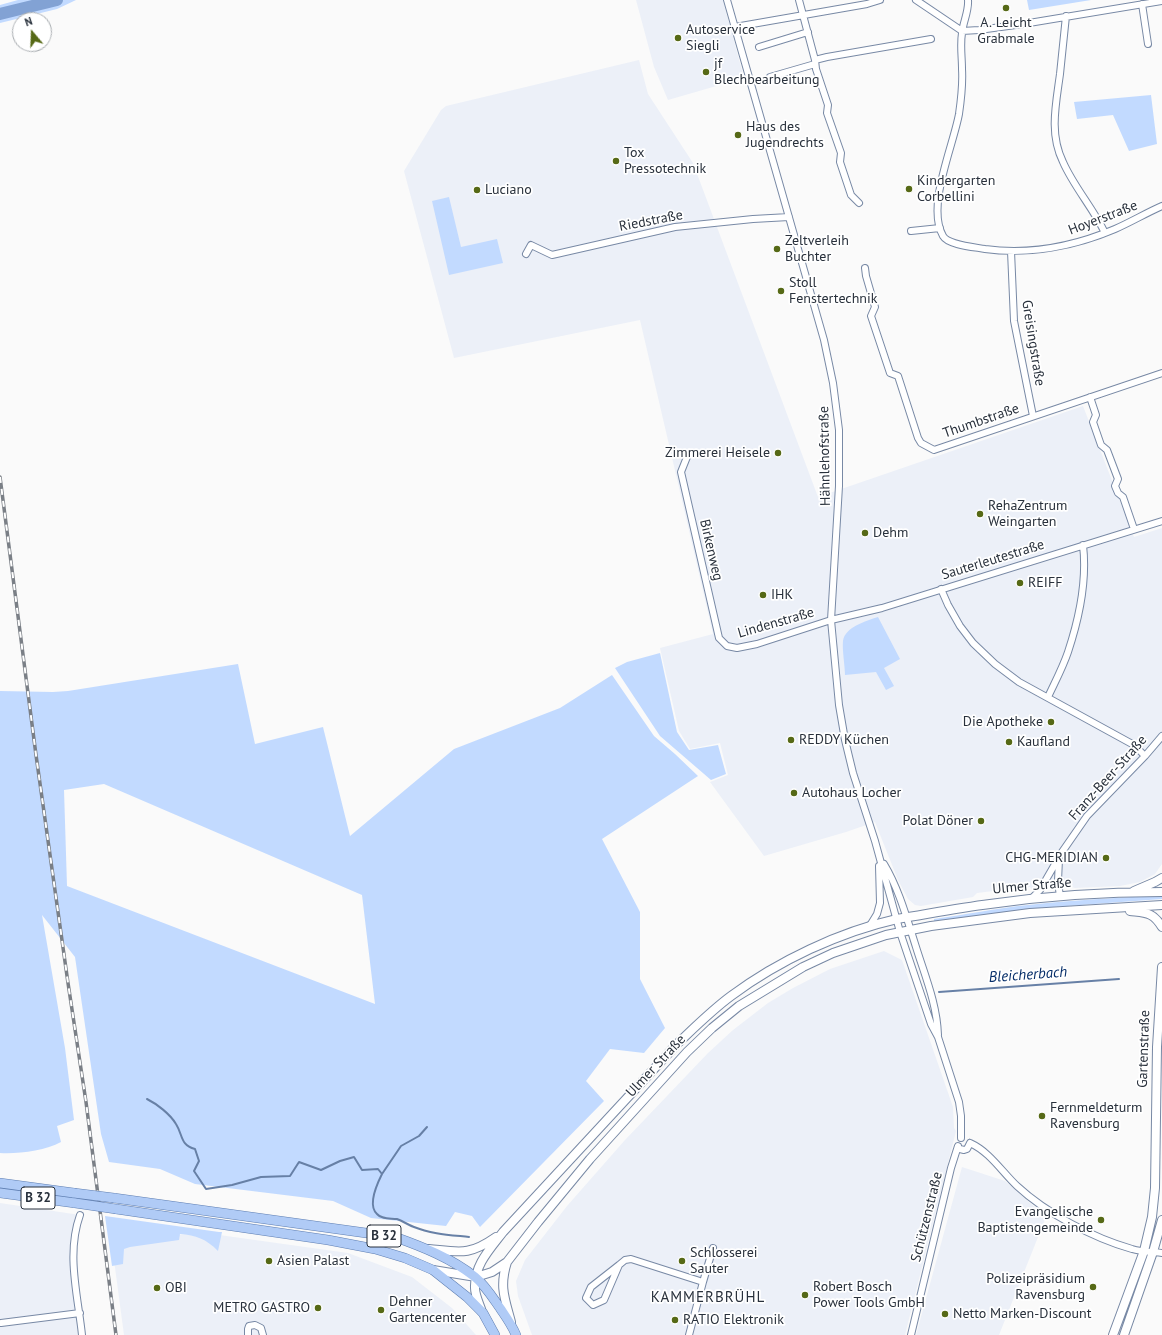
<!DOCTYPE html>
<meta charset="utf-8">
<style>
body{margin:0}
#map{position:relative;width:1162px;height:1335px;overflow:hidden;background:#fafafa;font-family:"PT Sans",sans-serif}
canvas{display:block}
.north{position:absolute;left:12px;top:12px;width:40px;height:40px;box-sizing:border-box;background:#fff;border:1px solid #a9adb1;border-radius:50%;rotate:341deg;font-size:11px;font-weight:700;line-height:16px;text-align:center;color:#29313c}
.north::after{content:'';display:block;margin:auto;width:14px;height:18px;background:#566916;clip-path:polygon(50% 0,100% 100%,50% 72%,0 100%)}
</style>
<div id="map">
<canvas width="1162" height="1335"></canvas>
<div class="north">N</div>
</div>
<script>
const context = document.querySelector('canvas').getContext('2d');
context.lineJoin = 'round';
function fillPath(path, color) { context.fillStyle = color; context.fill(path, 'evenodd'); }
function stroke(path, color, width, dash) { context.strokeStyle = color; context.lineWidth = width; context.lineCap = dash ? 'butt' : 'round'; context.setLineDash(dash || []); context.stroke(path); }
function write(font, color, halo, rows, align = 'center') {
  context.font = font + ' "PT Sans",sans-serif'; context.lineWidth = 3.5; context.setLineDash([]); context.textBaseline = 'middle'; context.strokeStyle = halo; context.fillStyle = color; for (const [text, x, y, turn = 0] of rows) {
    context.save(); context.translate(x, y); context.rotate((+turn || 0) * Math.PI / 180); context.textAlign = isNaN(turn) ? turn : align; if (halo) context.strokeText(text, 0, 0); context.fillText(text, 0, 0); context.restore();
  }
}
fillPath(new Path2D(`
 M 636,0 L 723,0 L 744,78 L 668,100 L 654,67 Z
 M 639,60 L 648,94 L 693,163 L 818,497 L 1083,406 L 1134,537 L 1162,528 L 1162,864 L 1155,874 L 1140,882 L 1120,886 L 1075,888 L 1069,886 L 1042,887 L 1040,890 L 1032,890 L 1030,887 L 1018,888 L 977,893 L 973,897 L 921,906 L 915,905 L 908,899 L 898,880 L 875,822 L 846,832 L 764,856 L 710,782 L 728,775 L 720,743 L 690,749 L 679,731 L 660,648 L 713,634 L 640,320 L 454,358 L 404,171 L 441,110 L 446,106 Z
 M 884,951 L 902,960 L 953,1107 L 954,1128 L 956,1131 L 905,1335 L 532,1335 L 518,1296 L 516,1281 L 525,1260 L 567,1206 L 625,1140 L 708,1053 L 733,1030 L 768,1003 L 793,988 L 830,969 Z
 M 962,1167 L 1005,1181 L 1046,1217 L 999,1335 L 916,1335 Z
 M 0,1203 L 80,1215 L 72,1253 L 82,1335 L 0,1335 Z
 M 198,1232 L 348,1253 L 412,1277 L 452,1308 L 476,1335 L 124,1335 L 112,1245 Z`), '#ecf0f8');
fillPath(new Path2D(`
 M 18,0 L 76,0 L 57,9 L 0,23 L 0,5 Z
 M 1027,0 L 1091,0 L 1029,10 Z
 M 1151,95 L 1157,144 L 1129,151 L 1113,115 L 1077,119 L 1074,102 Z
 M 449,197 L 461,247 L 497,239 L 503,263 L 449,275 L 432,201 Z
 M 878,617 L 900,659 L 884,668 L 894,686 L 886,690 L 876,672 L 845,675 C 845,666 842,650 843,641 C 845,627 866,621 878,617 Z
 M 660,653 L 677,732 L 689,750 L 718,745 L 726,774 L 711,780 L 660,736 L 615,668 L 627,662 Z
 M 238,664 L 255,744 L 323,727 L 350,836 L 454,749 L 560,708 L 612,675 L 654,736 L 675,754 L 698,776 L 602,839 L 640,912 L 640,979 L 665,1028 L 644,1053 L 610,1049 L 586,1081 L 604,1101 L 480,1227 L 472,1216 L 455,1212 L 446,1226 L 371,1218 L 333,1201 L 195,1184 L 160,1169 L 109,1162 L 101,1134 L 75,957 L 42,915 L 65,1048 L 74,1120 L 57,1126 L 61,1142 C 45,1151 18,1154 0,1153 L 0,691 L 53,692 L 68,691 ZM 104,784 L 362,895 L 375,1004 L 67,886 L 64,790 Z
 M 1162,895 L 1162,899 L 1026,909 L 934,922 L 934,919 C 965,915 996,908 1028,905 C 1072,900 1117,898 1162,895 Z
 M 105,1216 L 219,1232 L 222,1232 L 218,1251 C 206,1239 196,1235 180,1234 L 179,1240 L 130,1247 L 124,1249 L 123,1264 L 112,1266 Z`), '#c2daff');
stroke(new Path2D(`
 M 939,992 L 1119,979
 M 147,1099 C 157,1104 170,1114 176,1124 C 183,1135 180,1145 195,1149 L 199,1161 L 194,1171 L 206,1189 L 232,1185 L 261,1177 L 290,1176 L 299,1162 L 321,1170 L 340,1161 L 354,1157 L 362,1170 L 378,1169 L 382,1174 C 377,1184 367,1205 377,1214 C 382,1220 391,1218 397,1219 C 403,1221 408,1225 414,1227 C 431,1234 451,1235 469,1237
 M 382,1174 L 401,1146 L 419,1136 L 427,1127`), '#6780a6', 2);
stroke(new Path2D(`
 M 0,14 L 57,0`), '#82a2d4', 12);
const minor = new Path2D(`
 M 727,0 L 824,340 L 833,383 L 839,430 L 839,486 L 831,620 L 839,705 L 845,740 L 853,773 L 875,841 L 900,932 L 931,1024 L 938,1037 L 959,1102 L 961,1116 L 961,1138
 M 799,0 L 815,60 L 816,69 L 828,105 L 827,113 L 841,153 L 840,162 L 851,195 L 859,203
 M 916,0 L 962,31 L 979,30 L 1023,24 L 1162,1
 M 968,0 C 969,11 963,22 962,33 C 960,45 962,57 962,69 C 963,84 961,100 959,114 C 953,147 926,206 943,236 C 948,245 974,247 985,249 C 1029,255 1075,246 1115,229 C 1131,222 1146,213 1162,206
 M 1142,4 L 1148,44
 M 1066,16 C 1064,36 1062,55 1060,74 C 1056,104 1049,134 1063,162 C 1074,187 1093,208 1105,233
 M 735,27 L 867,4 L 880,0
 M 759,47 L 808,32
 M 815,60 L 827,57 L 931,39
 M 770,77 L 815,64
 M 911,231 L 940,228
 M 1011,251 L 1014,321 L 1033,416
 M 526,254 L 531,245 L 552,255 L 675,227 L 753,219 L 789,217
 M 865,268 L 866,276 L 875,307 L 871,316 L 890,373 L 898,376 L 918,438 L 921,443 L 934,450 L 1162,373
 M 1090,397 L 1096,415 L 1093,422 L 1101,445 L 1107,450 L 1118,479 L 1115,486 L 1118,493 L 1123,497 L 1134,529
 M 687,457 L 681,472 L 719,638 L 727,646 L 737,648 L 757,644 L 831,620 L 882,608 L 1162,521
 M 941,589 L 948,605 L 960,626 L 973,643 L 995,664 L 1019,682 L 1134,745 L 1145,756
 M 1048,697 C 1055,682 1063,667 1068,652 C 1079,619 1087,579 1083,545
 M 1059,859 L 1058,881 L 1060,897
 M 884,864 C 899,889 907,919 916,947 C 925,976 937,1004 938,1035
 M 1031,899 L 1040,890 L 1062,852 L 1087,816 L 1145,756 L 1162,736
 M 869,927 L 877,914 L 880,903 L 879,866
 M 970,1143 C 990,1152 1002,1172 1017,1186 C 1046,1213 1093,1238 1132,1249 C 1141,1252 1152,1252 1162,1253
 M 960,1149 L 964,1150 L 967,1149 L 970,1143
 M 80,1215 C 66,1254 78,1296 82,1335
 M 619,1265 L 591,1287 L 586,1298 L 593,1305 L 604,1300 L 619,1265 L 625,1260 L 631,1259 L 703,1282
 M 1,1323 L 80,1313
 M 248,1335 L 248,1329 L 249,1326 L 255,1325 L 261,1328 L 263,1335
 M 689,1335 L 703,1282 L 713,1248
 M 911,1335 L 951,1168 L 958,1146`);
const secondary = new Path2D(`
 M 1134,891 L 1155,882 L 1162,878
 M 1130,911 C 1146,913 1153,912 1162,927
 M 429,1249 C 460,1252 469,1256 496,1237
 M 507,1262 C 499,1287 505,1299 511,1322
 M 433,1270 L 476,1277 L 492,1272 L 507,1262 L 538,1222 L 590,1159 L 687,1052 L 712,1028 L 739,1006 L 803,967 L 833,953 L 886,935 L 931,926 L 1030,913 L 1162,905
 M 482,1312 C 480,1305 475,1296 475,1288 C 474,1265 490,1249 503,1232 L 678,1043 C 695,1027 712,1010 731,996 C 778,961 839,932 897,919 C 928,914 958,908 990,904 C 1046,896 1105,892 1162,892
 M 1113,1335 L 1144,1251 L 1152,1217 L 1155,1188 L 1157,1047 L 1162,967
 M 1124,1335 L 1153,1252 L 1162,1220`);
const primary = new Path2D(`
 M 0,1183 L 74,1193
 M 0,1193 L 75,1203
 M 114,1198 L 395,1237 C 423,1247 451,1258 475,1277 C 485,1285 493,1298 500,1308 C 506,1317 512,1325 516,1335
 M 116,1209 L 328,1240 L 375,1249 L 405,1258 L 433,1270 L 467,1297 L 483,1313 L 495,1335`);
stroke(minor, '#7889a5', 8);
stroke(secondary, '#7889a5', 10);
stroke(primary, '#5e7eb1', 10);
stroke(minor, '#fff', 6);
stroke(secondary, '#fff', 8);
stroke(primary, '#b0cbf6', 9);
const rail = new Path2D(`
 M 0,477 L 36,755 L 68,983 L 86,1102 L 116,1335`);
stroke(rail, '#7a7f86', 3.5);
stroke(rail, '#fff', 2, [6]);
const primaryBridge = new Path2D(`
 M 74,1193 L 114,1198
 M 75,1203 L 116,1209`);
stroke(primaryBridge, '#5e7eb1', 10, []);
stroke(primaryBridge, '#b0cbf6', 9);
for (const [x, y, r, color] of [
 [1006,8,4,"#566916"],
 [678,38,4,"#566916"],
 [706,72,4,"#566916"],
 [738,135,4,"#566916"],
 [616,161,4,"#566916"],
 [909,189,4,"#566916"],
 [477,190,4,"#566916"],
 [777,249,4,"#566916"],
 [781,291,4,"#566916"],
 [778,453,4,"#566916"],
 [980,514,4,"#566916"],
 [865,533,4,"#566916"],
 [1020,583,4,"#566916"],
 [763,595,4,"#566916"],
 [1051,722,4,"#566916"],
 [791,740,4,"#566916"],
 [1009,742,4,"#566916"],
 [794,793,4,"#566916"],
 [981,821,4,"#566916"],
 [1106,858,4,"#566916"],
 [1042,1116,4,"#566916"],
 [1101,1220,4,"#566916"],
 [269,1261,4,"#566916"],
 [682,1261,4,"#566916"],
 [1093,1287,4,"#566916"],
 [157,1288,4,"#566916"],
 [805,1295,4,"#566916"],
 [318,1308,4,"#566916"],
 [381,1310,4,"#566916"],
 [945,1314,4,"#566916"],
 [675,1320,4,"#566916"]
]) { const dot = new Path2D(); dot.arc(x, y, r, 0, 2 * Math.PI); context.fillStyle = color; context.fill(dot); stroke(dot, '#fff', 1.5); }
for (const [x, y, w] of [
 [38,1198,34],
 [384,1236,34]
]) { const box = new Path2D(); box.roundRect(x - w / 2, y - 11, w, 22, 3); context.fillStyle = '#fff'; context.fill(box); stroke(box, '#29313c', 1); }
write('bold 13px', '#29313c', null, [
 ["B 32",38,1198],
 ["B 32",384,1236]
]);
write('14px', '#29313c', '#fff', [
 ["A. Leicht",1006,23,"center"],
 ["Grabmale",1006,39,"center"],
 ["Autoservice",686,30],
 ["Siegli",686,46],
 ["jf",714,64],
 ["Blechbearbeitung",714,80],
 ["Haus des",746,127],
 ["Jugendrechts",746,143],
 ["Tox",624,153],
 ["Pressotechnik",624,169],
 ["Kindergarten",917,181],
 ["Corbellini",917,197],
 ["Luciano",485,190],
 ["Zeltverleih",785,241],
 ["Buchter",785,257],
 ["Stoll",789,283],
 ["Fenstertechnik",789,299],
 ["Zimmerei Heisele",770,453,"right"],
 ["RehaZentrum",988,506],
 ["Weingarten",988,522],
 ["Dehm",873,533],
 ["REIFF",1028,583],
 ["IHK",771,595],
 ["Die Apotheke",1043,722,"right"],
 ["REDDY Küchen",799,740],
 ["Kaufland",1017,742],
 ["Autohaus Locher",802,793],
 ["Polat Döner",973,821,"right"],
 ["CHG-MERIDIAN",1098,858,"right"],
 ["Fernmeldeturm",1050,1108],
 ["Ravensburg",1050,1124],
 ["Evangelische",1093,1212,"right"],
 ["Baptistengemeinde",1093,1228,"right"],
 ["Schlosserei",690,1253],
 ["Sauter",690,1269],
 ["Asien Palast",277,1261],
 ["Polizeipräsidium",1085,1279,"right"],
 ["Ravensburg",1085,1295,"right"],
 ["Robert Bosch",813,1287],
 ["Power Tools GmbH",813,1303],
 ["OBI",165,1288],
 ["Dehner",389,1302],
 ["Gartencenter",389,1318],
 ["METRO GASTRO",310,1308,"right"],
 ["Netto Marken-Discount",953,1314],
 ["RATIO Elektronik",683,1320]
], 'left');
write('14px', '#29313c', '#fff', [
 ["Hoyerstraße",1103,218,-21],
 ["Riedstraße",651,221,-11],
 ["Greisingstraße",1033,343,81],
 ["Thumbstraße",981,421,-19],
 ["Hähnlehofstraße",825,456,-91],
 ["Birkenweg",711,550,77],
 ["Sauterleutestraße",993,560,-17],
 ["Lindenstraße",776,623,-16],
 ["Franz-Beer-Straße",1108,778,-48],
 ["Ulmer Straße",1032,886,-5],
 ["Gartenstraße",1144,1049,-88],
 ["Ulmer Straße",656,1066,-47],
 ["Schützenstraße",927,1217,-76]
]);
write('italic 15px', '#062e69', '#fff', [
 ["Bleicherbach",1028,975,-4]
]);
context.letterSpacing = '1px';
write('15px', '#29313c', '#fff', [
 ["KAMMERBRÜHL",708,1298]
]);
context.letterSpacing = '0px';
</script>
